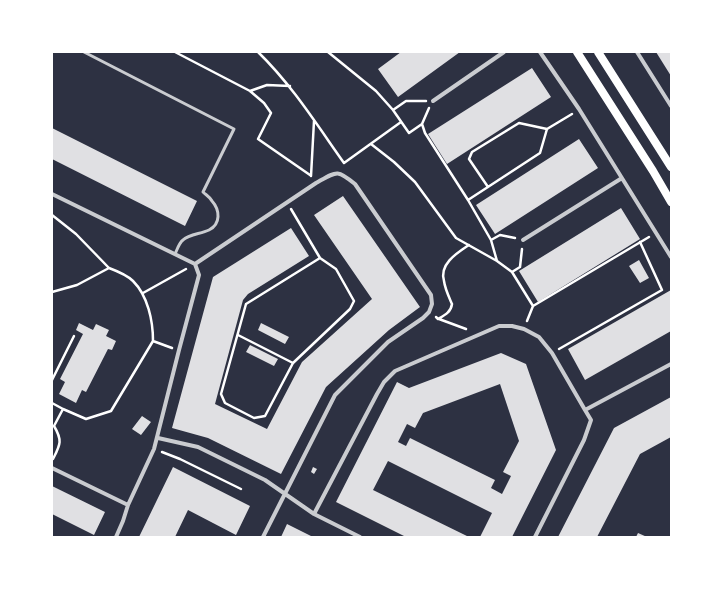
<!DOCTYPE html>
<style>
body{margin:0}
#map{position:relative;width:723px;height:589px;overflow:hidden;background:#2d3142;font-family:"Alegreya Sans",sans-serif}
canvas{display:block}
.frame{position:absolute;inset:0;border:53px solid #fff;pointer-events:none}
</style>
<div id="map">
<canvas width="723" height="589"></canvas>
<div class="frame"></div>
</div>
<script>
const context = document.querySelector('canvas').getContext('2d');
context.lineJoin = 'round';
function fillPath(path, color) { context.fillStyle = color; context.fill(path, 'evenodd'); }
function stroke(path, color, width, dash) { context.strokeStyle = color; context.lineWidth = width; context.lineCap = dash ? 'butt' : 'round'; context.setLineDash(dash || []); context.stroke(path); }
fillPath(new Path2D(`
 M 401,52 L 460,52 L 398,97 L 378,69 Z
 M 656,52 L 671,52 L 671,76 Z
 M 532,68 L 551,97 L 447,164 L 428,134 Z
 M 52,128 L 197,201 L 185,226 L 52,159 Z
 M 579,139 L 598,168 L 495,234 L 476,205 Z
 M 343,196 L 420,307 L 389,330 L 326,387 L 281,474 L 208,438 L 172,428 L 213,277 L 291,228 L 309,256 L 248,294 L 243,300 L 215,404 L 267,429 L 302,362 L 372,299 L 314,215 Z
 M 621,208 L 640,239 L 538,302 L 519,271 Z
 M 639,260 L 649,278 L 640,283 L 629,266 Z
 M 671,290 L 671,331 L 585,380 L 568,349 Z
 M 79,323 L 93,330 L 96,324 L 109,330 L 106,336 L 116,341 L 112,350 L 108,349 L 86,392 L 82,390 L 76,403 L 59,394 L 65,382 L 60,379 L 83,334 L 76,330 Z
 M 261,323 L 289,337 L 285,344 L 258,330 Z
 M 250,345 L 278,359 L 274,366 L 246,352 Z
 M 501,353 L 526,364 L 556,450 L 512,537 L 480,537 L 492,513 L 388,461 L 373,490 L 469,537 L 406,537 L 336,502 L 397,382 L 409,388 ZM 500,384 L 519,441 L 503,472 L 511,476 L 502,494 L 491,488 L 495,480 L 410,438 L 406,446 L 398,442 L 407,424 L 415,428 L 423,413 Z
 M 671,397 L 671,437 L 640,454 L 597,537 L 558,537 L 614,428 Z
 M 142,416 L 151,422 L 141,435 L 132,429 Z
 M 173,467 L 250,506 L 236,535 L 188,510 L 175,537 L 139,537 Z
 M 313,467 L 317,469 L 314,474 L 311,472 Z
 M 52,486 L 105,512 L 94,535 L 52,514 Z
 M 287,524 L 313,537 L 281,537 Z
 M 638,533 L 647,537 L 636,537 Z`), '#e0e0e3');
stroke(new Path2D(`
 M 175,52 L 250,91 L 264,103 L 271,113 L 258,139 L 310,175
 M 258,52 C 292,85 317,125 344,163
 M 328,52 L 376,91 L 393,110 L 409,133 L 422,124 L 429,108
 M 250,91 L 267,85 L 290,86
 M 393,110 L 406,101 L 426,101
 M 422,124 L 425,133 L 468,200 L 491,240 L 497,261 L 512,272 L 533,306
 M 371,144 L 394,162 L 415,182 L 456,238 L 497,261
 M 344,163 L 401,122
 M 311,176 L 314,121
 M 488,187 L 469,159 L 472,152 L 519,123 L 547,129
 M 468,200 L 540,153 L 547,129 L 572,114
 M 291,209 L 320,258 L 246,304 L 221,394 L 225,403 L 254,418 L 265,416 L 293,363 L 350,309 L 354,301 L 336,269 L 320,258
 M 52,215 L 76,234 L 109,268
 M 491,240 L 500,235 L 515,238
 M 512,272 L 520,267 L 522,249
 M 52,292 L 77,285 L 109,268 C 117,271 127,275 133,281 C 148,296 153,321 153,341 L 111,411 L 86,419 L 63,409 L 52,403
 M 143,293 L 186,269
 M 436,317 L 438,319 C 445,315 451,312 452,304 C 449,297 445,289 444,281 C 439,264 457,253 469,245
 M 439,319 L 466,329
 M 527,321 L 533,306 L 649,237
 M 238,335 L 293,363
 M 153,341 L 172,348
 M 559,349 L 662,290 L 640,242
 M 52,380 L 74,336
 M 162,452 L 180,459 L 241,489
 M 53,459 C 60,445 63,441 54,426 L 63,409`), '#fff', 2.5);
stroke(new Path2D(`
 M 84,52 L 234,129 L 203,192 C 206,195 210,197 212,201 C 220,210 221,224 209,230 C 201,234 189,234 183,240 C 179,243 177,250 175,254`), '#caccd0', 3);
stroke(new Path2D(`
 M 540,52 L 579,109 L 671,257
 M 637,52 L 671,106
 M 433,101 L 504,52
 M 52,194 L 195,264
 M 523,240 L 622,178
 M 195,264 L 316,183 C 337,171 337,169 355,184 L 431,295 L 432,304 L 429,312 L 423,318 L 388,342 L 335,395 L 263,537
 M 158,438 L 198,447 L 265,480 L 314,514 L 360,537
 M 52,468 L 128,505
 M 314,514 L 377,394 L 384,382 L 395,371 L 499,326 L 512,326 L 524,329 L 539,337 L 552,353 L 585,410
 M 116,537 L 123,521 L 128,505 L 154,449 L 179,350 L 199,275 L 195,264
 M 535,537 L 584,440 L 591,420 L 585,410 L 671,364`), '#caccd0', 4);
stroke(new Path2D(`
 M 577,52 L 653,171 L 671,202
 M 598,52 L 671,167`), '#fff', 8);
</script>
